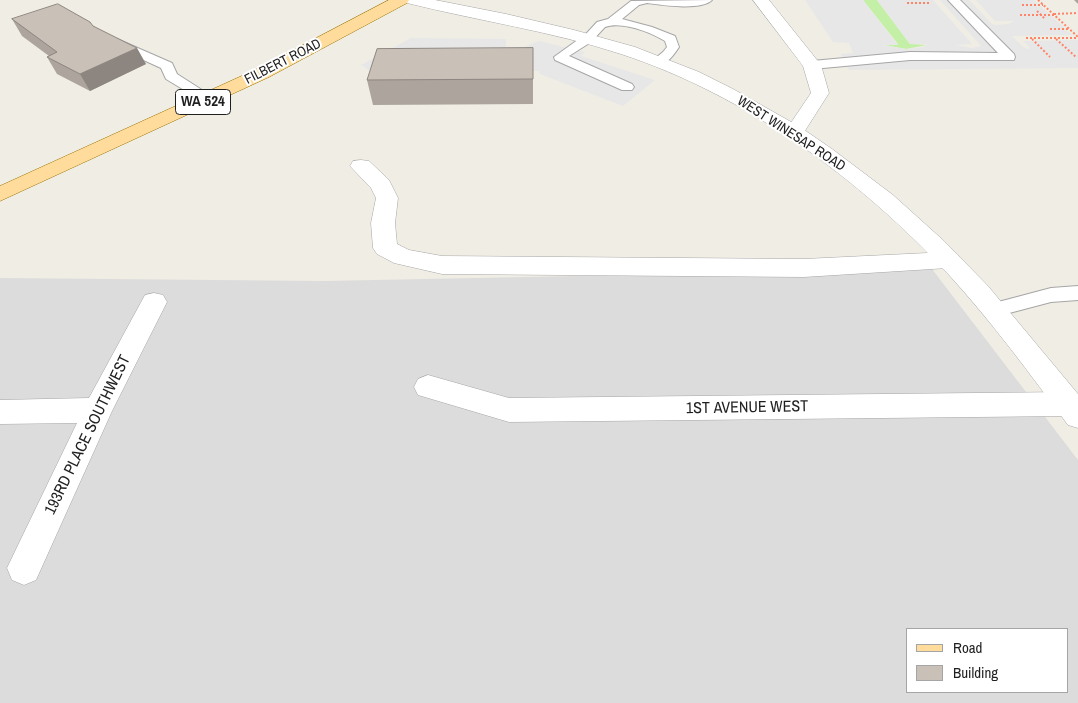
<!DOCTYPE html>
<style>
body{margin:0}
#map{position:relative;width:1078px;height:703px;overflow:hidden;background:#f0ede4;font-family:"Archivo Narrow",sans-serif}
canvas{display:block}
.legend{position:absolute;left:906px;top:628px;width:162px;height:65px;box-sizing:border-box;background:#fff;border:1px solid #a5a5a5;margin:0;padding:6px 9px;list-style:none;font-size:15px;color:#1f1f1f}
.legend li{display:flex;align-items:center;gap:10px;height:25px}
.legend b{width:25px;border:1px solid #a5a5a5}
</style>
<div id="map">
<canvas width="1078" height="703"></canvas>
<ul class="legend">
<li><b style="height:6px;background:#ffdc9b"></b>Road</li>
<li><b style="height:14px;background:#c9c0b7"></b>Building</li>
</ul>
</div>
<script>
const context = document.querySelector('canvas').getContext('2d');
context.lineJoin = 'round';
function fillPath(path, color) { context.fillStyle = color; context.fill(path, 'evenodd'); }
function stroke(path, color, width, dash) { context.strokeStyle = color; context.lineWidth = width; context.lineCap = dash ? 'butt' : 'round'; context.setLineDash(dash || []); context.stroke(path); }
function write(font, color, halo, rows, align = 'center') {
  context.font = font + ' "Archivo Narrow",sans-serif'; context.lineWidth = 4; context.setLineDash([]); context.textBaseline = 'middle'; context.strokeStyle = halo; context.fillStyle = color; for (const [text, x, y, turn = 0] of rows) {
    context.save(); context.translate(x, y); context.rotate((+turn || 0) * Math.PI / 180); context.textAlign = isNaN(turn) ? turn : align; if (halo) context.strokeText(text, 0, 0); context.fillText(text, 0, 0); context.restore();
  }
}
fillPath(new Path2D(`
 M 932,269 L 1078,460 L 1078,703 L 0,703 L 0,278 L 324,281 ZM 907,629 L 1067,629 L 1067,692 L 907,692 Z`), '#dddcdc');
fillPath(new Path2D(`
 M 863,0 L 877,0 L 910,44 L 927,45 L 906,49 L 880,44 L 898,44 Z`), '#c3efa6');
fillPath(new Path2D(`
 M 805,0 L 863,0 L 898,45 L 882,45 L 906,49 L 924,47 L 927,44 L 910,44 L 877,0 L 933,0 L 972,44 L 956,45 L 972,48 L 981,46 L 940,0 L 969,0 L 992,24 L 995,25 L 1008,24 L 1014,21 L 995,21 L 976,0 L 1034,0 L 1072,35 L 1012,36 L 1023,47 L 1028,49 L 1030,48 L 1023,41 L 1078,40 L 1078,68 L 849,70 L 841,54 L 853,53 L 849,43 L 833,42 Z
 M 411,38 L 506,39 L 506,47 L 524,47 L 539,41 L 585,52 L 581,56 L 655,80 L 623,106 L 540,74 L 539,71 L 372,72 L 361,65 Z`), '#e7e7e7');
const service = new Path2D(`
 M 712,0 C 701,11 662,5 647,3 L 639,5 L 622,19 L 652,27 L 675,36 L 679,47 C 673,56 666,67 653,64 L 652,61 L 663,52 L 667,47 L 665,41 C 650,32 622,21 605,27 L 591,42 L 569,56 L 632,84 L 634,87 L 632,90 L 622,90 L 555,60 L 554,57 L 586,34 L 597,22 L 608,19 L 631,1 Z
 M 948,0 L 960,0 L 1014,54 L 1015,57 L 1014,60 L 910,60 L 812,69 L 806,65 L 812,61 L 910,52 L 998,53 Z
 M 117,39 L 172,63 L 177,74 L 216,99 L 209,103 L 204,102 L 166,79 L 161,68 L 113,46 L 111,43 L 113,40 Z
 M 1078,286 L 1078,300 L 1051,302 L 994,317 L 987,315 L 985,310 L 987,305 L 1051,288 Z`);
const minor = new Path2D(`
 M 753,0 L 769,0 L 821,65 L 829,93 L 801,137 L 794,139 L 787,137 L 784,133 L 811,93 L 803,66 Z
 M 361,160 L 369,161 L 389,180 L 398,198 L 395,223 L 397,244 L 409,250 L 442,256 L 804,259 L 948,252 L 957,254 L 960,260 L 957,266 L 948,268 L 804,277 L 442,274 L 394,263 L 377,254 L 373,248 L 371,223 L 376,198 L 371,188 L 350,166 L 353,161 Z
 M 154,293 L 163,295 L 167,302 L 112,411 L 36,580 L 24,585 L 12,580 L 7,568 L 77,423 L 0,424 L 0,400 L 89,398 L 145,295 Z
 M 428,375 L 509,398 L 1069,392 L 1078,395 L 1078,413 L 1069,416 L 509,422 L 418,395 L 414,387 L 418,379 Z`);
const tertiary = new Path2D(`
 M 405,0 L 435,0 L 506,14 L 574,30 L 635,47 L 699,72 L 733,89 L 800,127 L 832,149 L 893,195 L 944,241 L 988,286 L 1078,394 L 1078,428 L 1068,425 C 1030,374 992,322 949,275 C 860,179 746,95 621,54 C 551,31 479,21 407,3 Z`);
const primary = new Path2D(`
 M 389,0 L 409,0 L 407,3 L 269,77 L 0,201 L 0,186 L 257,69 Z`);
stroke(service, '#a6a6a6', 2);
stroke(minor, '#a6a6a6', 1);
stroke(tertiary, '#a6a6a6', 1);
stroke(primary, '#9a7400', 1);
stroke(new Path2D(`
 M 1038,0 L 1078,37
 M 907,3 L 929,3
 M 1022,5 L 1043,5
 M 1037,11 L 1045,19
 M 1054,14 L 1078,13
 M 1020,15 L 1054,15
 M 1050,29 L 1069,29
 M 1026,38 L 1078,38
 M 1032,39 L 1050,57
 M 1056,39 L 1076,57`), '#ff8467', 2, [2, 2]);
fillPath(service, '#fff');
fillPath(minor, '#fff');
fillPath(tertiary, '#fff');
fillPath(primary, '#ffdc9b');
fillPath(new Path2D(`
 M 1074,0 L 1078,0 L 1078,4 Z
 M 12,19 L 93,26 L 146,64 L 90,91 L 57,74 L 47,57 L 49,56 L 22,36 Z
 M 533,48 L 533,104 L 373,105 L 367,80 Z`), '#ada59d');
fillPath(new Path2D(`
 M 137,48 L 146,64 L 90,91 L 80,74 Z`), '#8d8680');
const building = new Path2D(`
 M 58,4 L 90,22 L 93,26 L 137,48 L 80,74 L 47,57 L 57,52 L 12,19 Z
 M 533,48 L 533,79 L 367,80 L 377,49 Z`);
fillPath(building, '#c9c0b7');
stroke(building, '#8d8680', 1);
write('14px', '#1f1f1f', '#fff', [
 ["FILBERT ROAD",283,62,-27],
 ["WEST WINESAP ROAD",791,134,33]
]);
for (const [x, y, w] of [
 [203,102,55]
]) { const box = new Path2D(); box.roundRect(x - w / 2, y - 12.5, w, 25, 4); context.fillStyle = '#fff'; context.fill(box); stroke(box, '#1f1f1f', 1); }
write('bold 15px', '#1f1f1f', null, [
 ["WA 524",203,102]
]);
write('16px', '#1f1f1f', '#fff', [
 ["1ST AVENUE WEST",747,408,-1],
 ["193RD PLACE SOUTHWEST",88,435,-64]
]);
</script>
